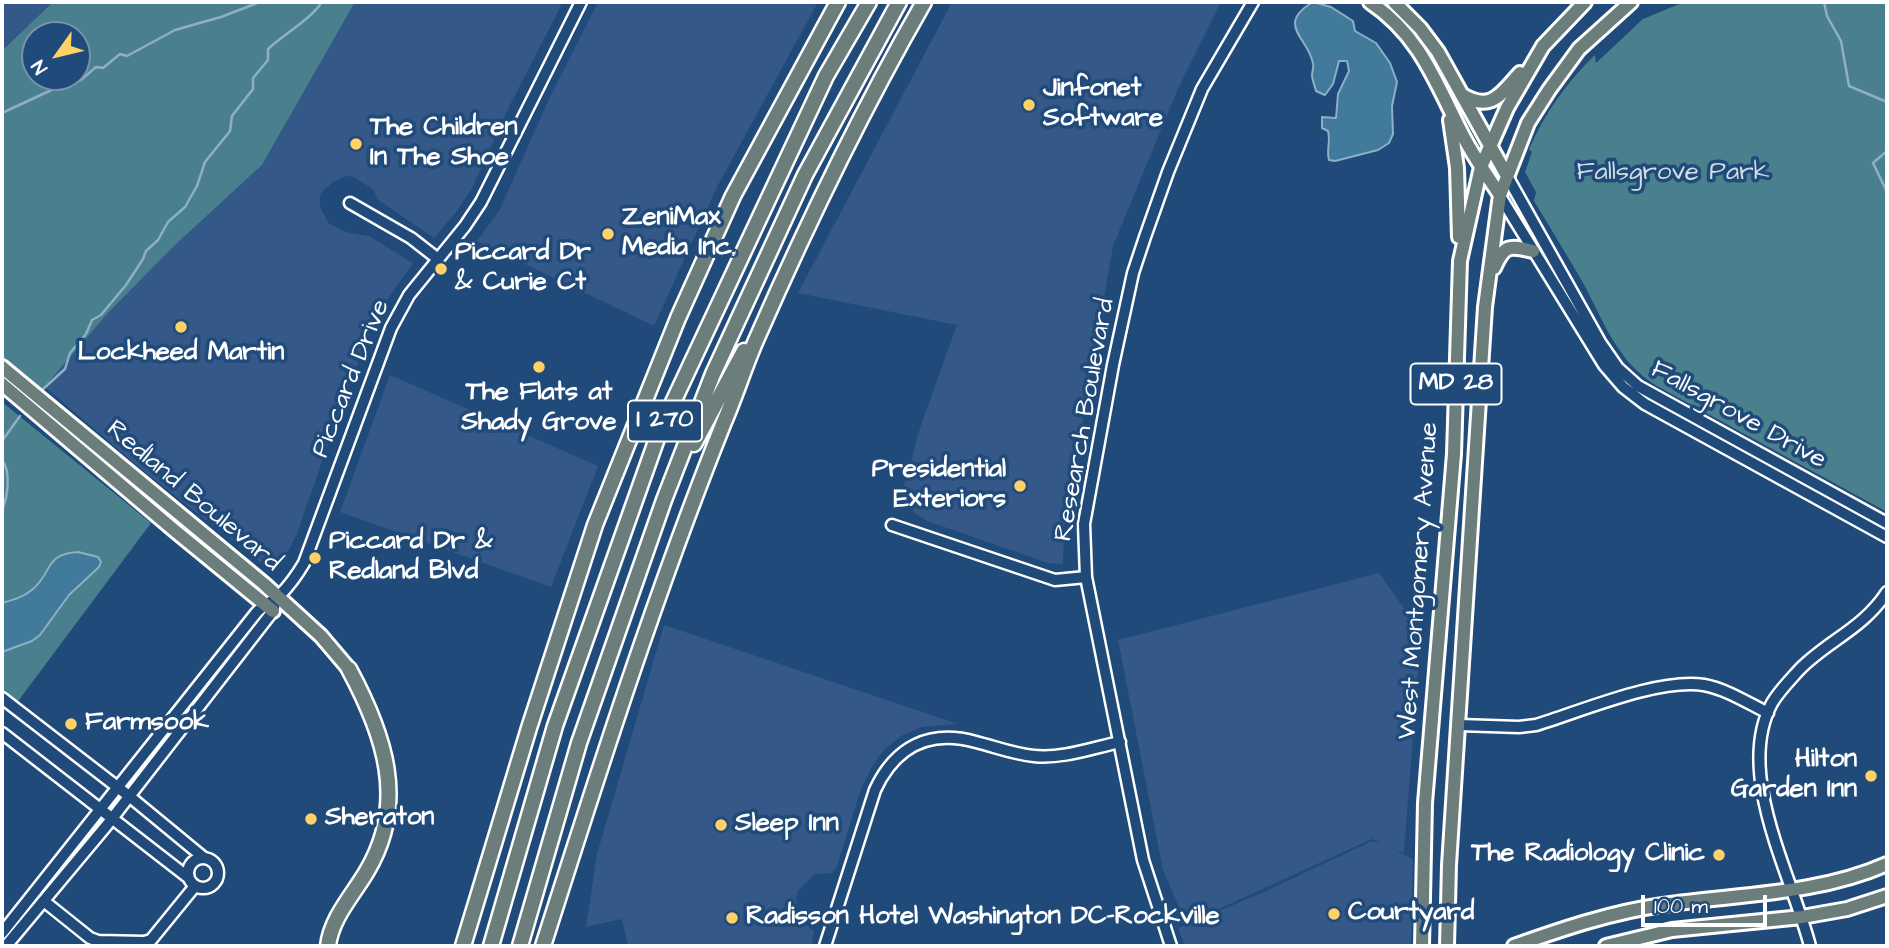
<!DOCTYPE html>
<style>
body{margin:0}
#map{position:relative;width:1889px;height:948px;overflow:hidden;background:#1f4a7a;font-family:"Architects Daughter",sans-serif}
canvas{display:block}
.frame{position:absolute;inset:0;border:4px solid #fff;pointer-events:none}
.north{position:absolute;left:21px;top:21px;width:70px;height:70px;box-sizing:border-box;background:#1f4a7a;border:2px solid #7992af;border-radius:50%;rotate:236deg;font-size:19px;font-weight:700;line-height:28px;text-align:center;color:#fff}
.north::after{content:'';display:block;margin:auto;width:24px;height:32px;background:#ffd166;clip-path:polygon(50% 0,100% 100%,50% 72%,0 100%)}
.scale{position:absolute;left:1641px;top:895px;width:126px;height:32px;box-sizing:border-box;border:4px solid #fff;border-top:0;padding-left:9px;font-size:21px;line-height:24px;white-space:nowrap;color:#fff;-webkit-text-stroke:5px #1f4a7a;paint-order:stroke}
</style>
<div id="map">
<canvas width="1889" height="948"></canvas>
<div class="frame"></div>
<div class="north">N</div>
<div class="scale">100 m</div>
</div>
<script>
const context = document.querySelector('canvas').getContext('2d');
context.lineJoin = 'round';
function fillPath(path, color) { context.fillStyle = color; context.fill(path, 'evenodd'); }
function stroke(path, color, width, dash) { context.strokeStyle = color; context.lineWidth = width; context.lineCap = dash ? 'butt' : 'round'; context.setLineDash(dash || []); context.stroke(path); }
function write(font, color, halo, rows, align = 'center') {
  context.font = font + ' "Architects Daughter",sans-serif'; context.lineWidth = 7; context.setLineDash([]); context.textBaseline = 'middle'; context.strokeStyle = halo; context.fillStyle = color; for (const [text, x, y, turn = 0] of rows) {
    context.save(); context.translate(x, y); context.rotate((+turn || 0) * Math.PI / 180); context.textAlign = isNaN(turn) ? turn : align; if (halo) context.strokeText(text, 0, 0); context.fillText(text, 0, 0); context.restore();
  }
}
fillPath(new Path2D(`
 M 2,2 L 100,2 L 64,10 L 2,51 Z
 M 355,2 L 563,2 L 509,107 L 472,188 L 457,211 L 434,238 L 377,199 L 374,190 L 354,177 L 345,176 L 333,182 L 322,192 L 320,197 L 320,207 L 329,224 L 349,233 L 369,236 L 413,263 L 379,311 L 344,398 L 297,534 L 285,557 L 271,571 L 146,473 L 45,387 L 107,314 L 174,246 L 262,165 Z
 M 598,2 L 818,2 L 717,187 L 654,326 L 477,241 L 499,211 L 550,97 Z
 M 952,2 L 1221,2 L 1177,91 L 1113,246 L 1064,528 L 1063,564 L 1048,563 L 927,521 L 916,514 L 901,497 L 920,428 L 957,325 L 798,293 Z
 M 390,375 L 598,466 L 551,587 L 340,512 Z
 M 1379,573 L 1421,632 L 1404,853 L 1393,849 L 1413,859 L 1411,946 L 1185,946 L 1178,928 L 1266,891 L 1372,841 L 1381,843 L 1372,839 L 1186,924 L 1163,870 L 1118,640 Z
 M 664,625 L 958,724 L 922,727 L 903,735 L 885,749 L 872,766 L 860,792 L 837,866 L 832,873 L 814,874 L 798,891 L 796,898 L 798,912 L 803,922 L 814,931 L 812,946 L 628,946 L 622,919 L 586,927 L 597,854 Z`), '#345888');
fillPath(new Path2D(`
 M 53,2 L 355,2 L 262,165 L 174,246 L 107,314 L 36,397 L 2,368 L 2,51 ZM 35,35 L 77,35 L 77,77 L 35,77 Z
 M 1684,2 L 1887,2 L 1887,512 L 1657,386 C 1616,361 1604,321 1582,281 C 1566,254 1550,227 1534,201 L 1536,192 L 1525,172 L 1532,152 L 1529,149 C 1545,113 1566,83 1595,55 L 1596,63 L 1643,19 Z
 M 2,402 L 151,523 L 16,704 L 2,693 Z`), '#4a7f8d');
const water = new Path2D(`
 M 1313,2 L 1331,7 L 1353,21 L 1355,31 L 1376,43 L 1390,63 L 1397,82 L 1392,106 L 1393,134 L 1389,143 L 1378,150 L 1335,161 L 1329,160 C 1326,150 1331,142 1328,131 L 1322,128 L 1322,117 L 1336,118 L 1338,94 L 1349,71 L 1347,61 L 1339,61 L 1333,84 L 1325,95 L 1316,91 C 1315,86 1312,80 1312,75 C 1312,72 1314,67 1313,64 C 1310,39 1274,25 1313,2 Z
 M 78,552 L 98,557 L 101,562 L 99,567 L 69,595 L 40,635 L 32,641 L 2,652 L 2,603 C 13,600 24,597 33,589 C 53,572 44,554 78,552 Z`);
fillPath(water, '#427a9c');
stroke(water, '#8eafc4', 2);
stroke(new Path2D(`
 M 1824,2 L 1827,16 L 1841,41 L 1849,86 L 1887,102
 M 2,113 L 58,87 L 81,80 L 96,67 L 103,68 L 120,54 L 127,56 L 175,30 L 221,17 L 260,2
 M 1887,151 L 1873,163 L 1887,192
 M 42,390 L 65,369 L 70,353 L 86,334 L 92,320 L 101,315 L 126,285 L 143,259 L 146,251 L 158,240 L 168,222 L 185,207 L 197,186 L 205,162 L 230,131 L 232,116 L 253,89 L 253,78 L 268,60 L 268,49 C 285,33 309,21 322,2
 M 2,441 L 20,416
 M 2,460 C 11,471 8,497 2,510`), '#8eafc4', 2.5);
const minor = new Path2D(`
 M 1507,176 L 1600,342 L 1618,368 L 1638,386 L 1887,523
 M 1500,196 L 1604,365 L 1623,387 L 1645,404 L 1887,537
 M 350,203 L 411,238 L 438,259
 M 892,525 L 1055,580 L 1086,577
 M 2,698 L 129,796 L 203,857
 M 1459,725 L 1519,727 L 1536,725 C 1582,711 1658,678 1704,685 C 1726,689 1748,703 1768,713
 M 2,733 L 189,878
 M188 873a15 15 0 1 1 30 0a15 15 0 1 1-30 0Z
 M 45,902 L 90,938 L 98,941 L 144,942 L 151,940 L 195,886
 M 2,933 L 256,613 C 263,605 272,602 279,596 C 289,586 297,575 304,563 L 391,328 L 409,295 L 465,226 L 481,202 L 581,2
 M 6,946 L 107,825 L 273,611 L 275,604
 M 825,946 L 875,790 C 895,747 929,729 976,742 C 996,747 1013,754 1034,756 C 1062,759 1092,748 1120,742
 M 1171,946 L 1143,860 L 1086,577 L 1084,524 L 1113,365 L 1133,273 L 1145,237 L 1168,172 L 1202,89 L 1253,2
 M 1810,946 C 1792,876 1734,773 1772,703 C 1779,691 1790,680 1799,670 C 1827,641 1863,629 1887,592`);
const major = new Path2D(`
 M 1370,2 C 1419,35 1435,80 1460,130 C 1471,153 1486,174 1500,195
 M 1394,2 L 1420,28 L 1438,52 L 1507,176
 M 1461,94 C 1491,113 1501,94 1520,73
 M 1450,120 L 1457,168 L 1459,237
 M 1494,268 C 1504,245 1509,245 1533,251
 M 2,367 L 264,584 L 321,636 L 349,669
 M 2,384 L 174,530 L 273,611
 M 1422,946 L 1425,803 L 1454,454 L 1460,261 L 1481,167 L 1507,108 L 1543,46 L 1585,2
 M 1447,946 L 1449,865 L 1485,307 L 1500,195 L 1528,123 L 1549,90 L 1579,49 L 1631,2
 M 1514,946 C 1562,929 1612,912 1663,905 C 1737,894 1817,895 1887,864
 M 1606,946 L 1672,930 L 1802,917 L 1847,909 L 1887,896`);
const highway = new Path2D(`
 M 694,444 L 744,351
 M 328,946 C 331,918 353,895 367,871 C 408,802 384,734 349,669
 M 463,946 L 529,728 L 595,525 L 678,318 L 733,196 L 838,2
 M 491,946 L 555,726 L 660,430 L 826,76 L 869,2
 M 520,946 L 579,743 L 664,500 L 713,374 L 805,175 L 899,2
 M 543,946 C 599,770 655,594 724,422 C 736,394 745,365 757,338 C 807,224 862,110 924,2`);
stroke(minor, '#fff', 15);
stroke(major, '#fff', 18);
stroke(highway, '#fff', 19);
stroke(minor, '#1f4a7a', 10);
stroke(major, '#6c7e7c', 12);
stroke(highway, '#6c7e7c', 14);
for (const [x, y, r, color] of [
 [1029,105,7,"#ffd166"],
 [356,144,7,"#ffd166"],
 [608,234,7,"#ffd166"],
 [441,269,7,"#ffd166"],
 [181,327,7,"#ffd166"],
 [539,367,7,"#ffd166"],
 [1020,486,7,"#ffd166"],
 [315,558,7,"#ffd166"],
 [71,724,7,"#ffd166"],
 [1871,776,7,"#ffd166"],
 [311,819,7,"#ffd166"],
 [721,825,7,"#ffd166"],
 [1719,855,7,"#ffd166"],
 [1334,914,7,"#ffd166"],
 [732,918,7,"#ffd166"]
]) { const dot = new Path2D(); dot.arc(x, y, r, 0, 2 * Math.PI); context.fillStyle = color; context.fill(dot); stroke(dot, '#1f4a7a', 2.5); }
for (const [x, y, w] of [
 [1456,384,91],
 [665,421,74]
]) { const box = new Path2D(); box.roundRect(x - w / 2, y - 20.5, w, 41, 5); context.fillStyle = '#1f4a7a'; context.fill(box); stroke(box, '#fff', 2); }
write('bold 24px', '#fff', null, [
 ["MD 28",1456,384],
 ["I 270",665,421]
]);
write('bold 26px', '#fff', '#1f4a7a', [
 ["Jinfonet",1043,90],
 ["Software",1043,120],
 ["The Children",370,129],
 ["In The Shoe",370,159],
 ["ZeniMax",622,219],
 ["Media Inc.",622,249],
 ["Piccard Dr",455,254],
 ["& Curie Ct",455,284],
 ["Lockheed Martin",181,354,"center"],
 ["The Flats at",539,394,"center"],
 ["Shady Grove",539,424,"center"],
 ["Presidential",1006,471,"right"],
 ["Exteriors",1006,501,"right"],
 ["Piccard Dr &",329,543],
 ["Redland Blvd",329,573],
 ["Farmsook",85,724],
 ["Hilton",1857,761,"right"],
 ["Garden Inn",1857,791,"right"],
 ["Sheraton",325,819],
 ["Sleep Inn",735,825],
 ["The Radiology Clinic",1705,855,"right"],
 ["Courtyard",1348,914],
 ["Radisson Hotel Washington DC-Rockville",746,918]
], 'left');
write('26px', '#d2dfe2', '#1f4a7a', [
 ["Fallsgrove Park",1673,174]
]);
write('26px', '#fff', '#1f4a7a', [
 ["Piccard Drive",352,379,-68],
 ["Fallsgrove Drive",1738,416,29],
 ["Research Boulevard",1086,420,-80],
 ["Redland Boulevard",193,497,40],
 ["West Montgomery Avenue",1420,581,-86]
]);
</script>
